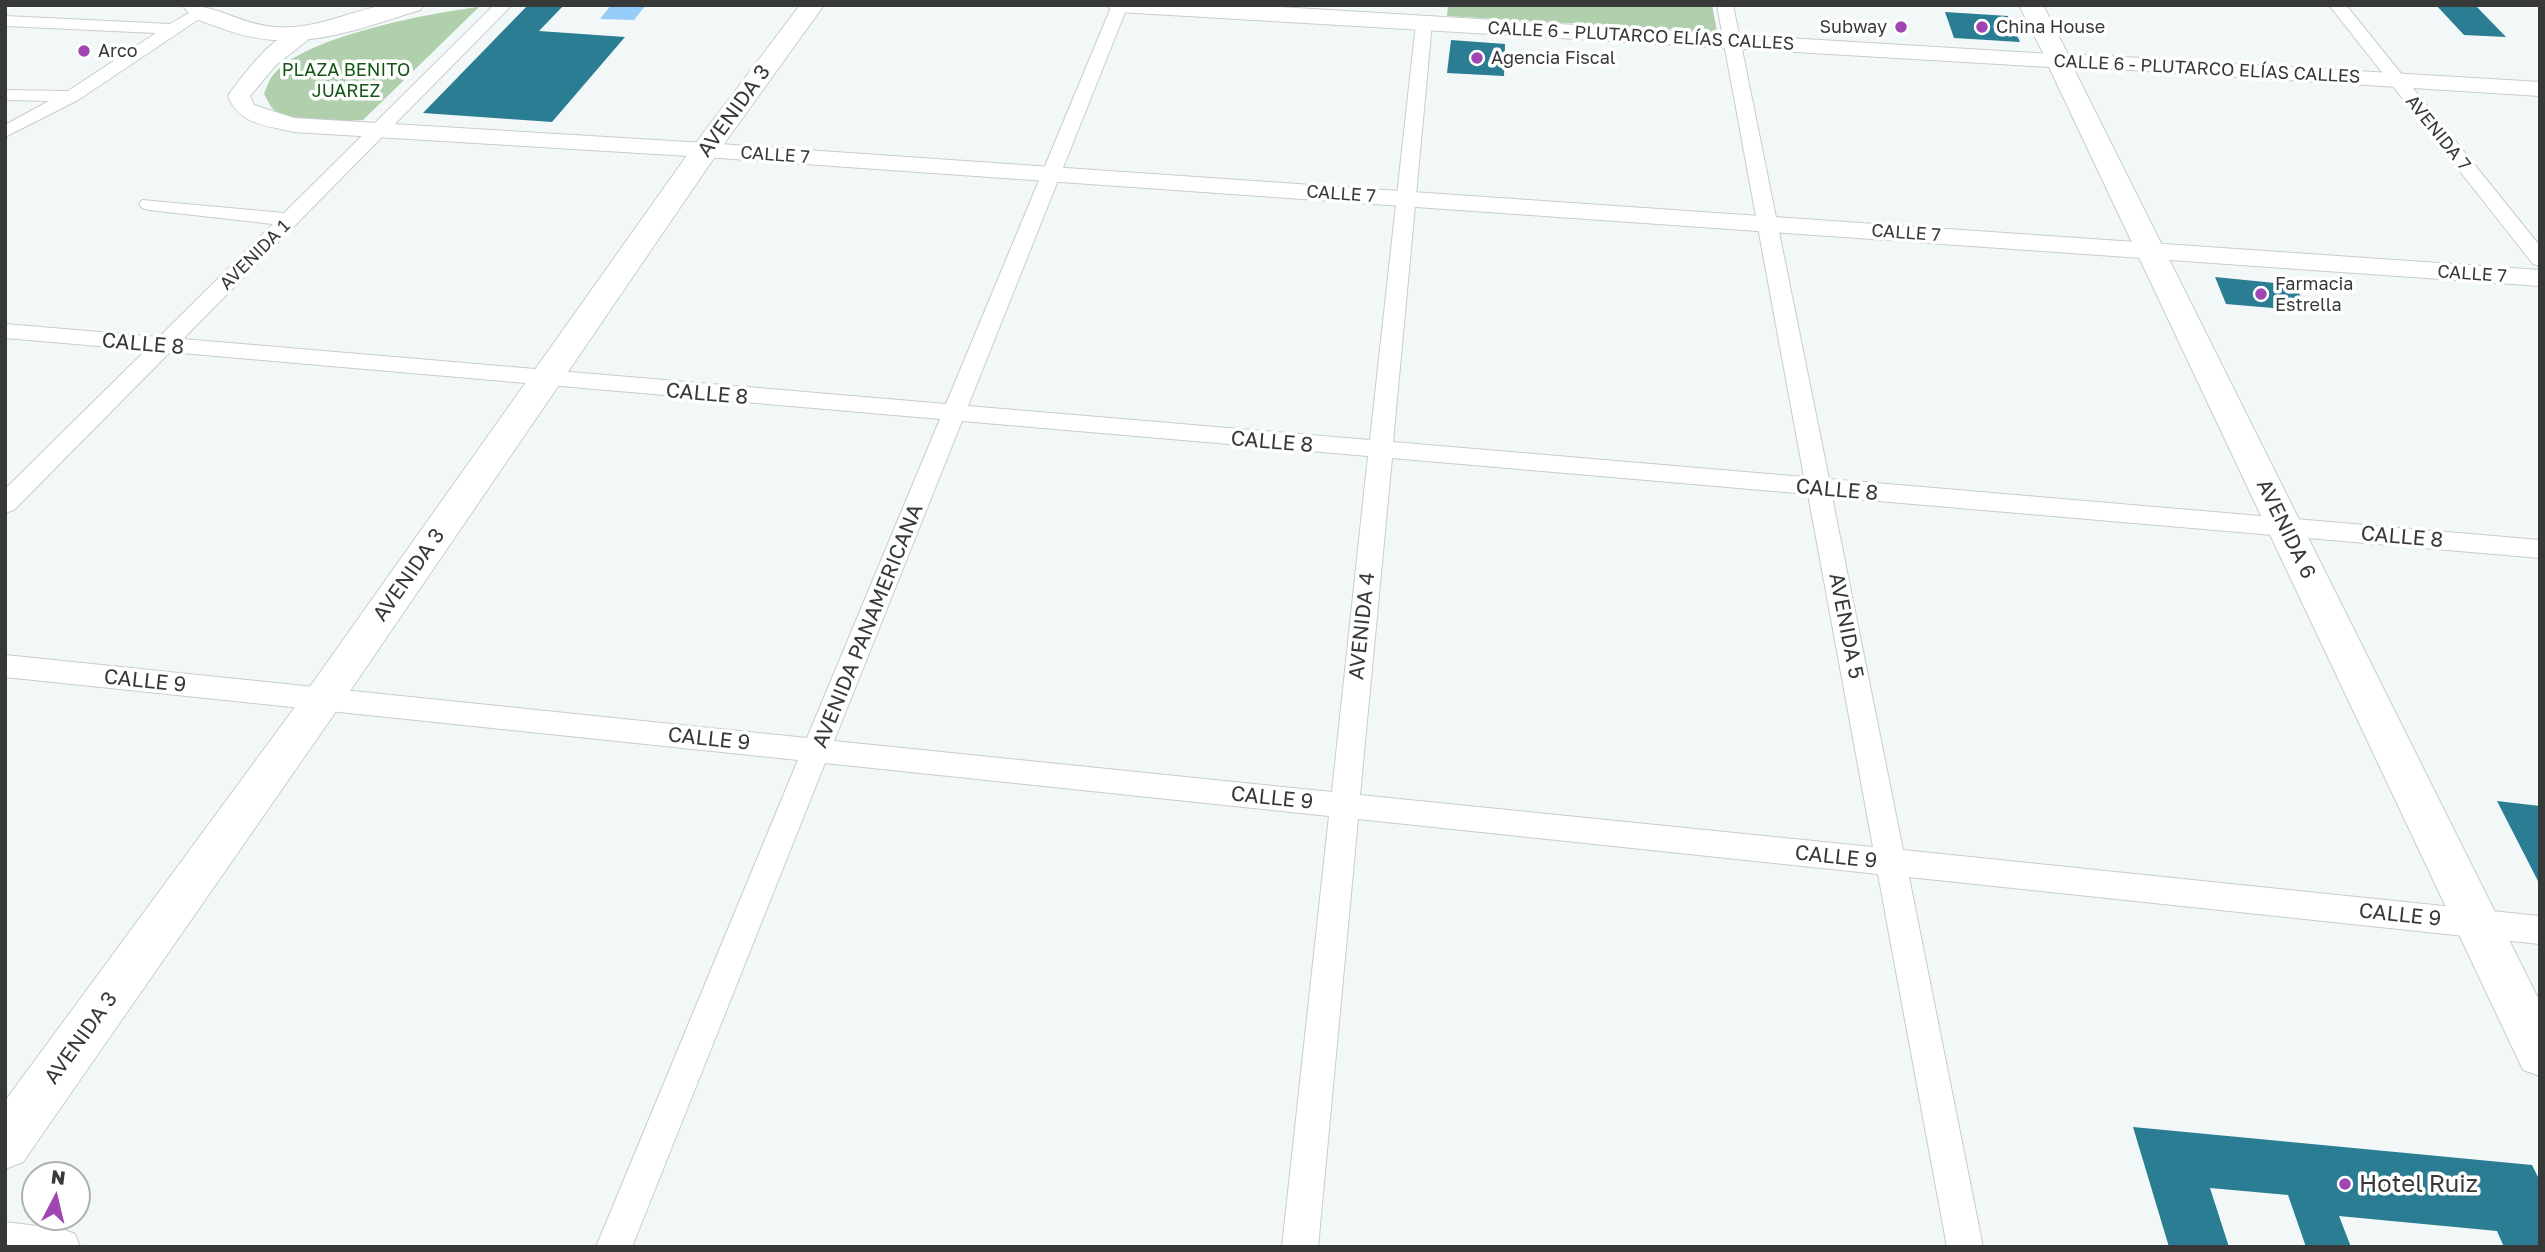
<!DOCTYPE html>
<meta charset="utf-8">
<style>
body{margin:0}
#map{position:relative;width:2545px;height:1252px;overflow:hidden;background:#f2f8f7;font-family:"Golos Text",sans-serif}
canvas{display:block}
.frame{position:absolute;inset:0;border:7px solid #373939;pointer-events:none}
.north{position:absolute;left:21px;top:1161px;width:70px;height:70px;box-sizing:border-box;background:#fff;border:2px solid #afb0b0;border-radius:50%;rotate:7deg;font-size:19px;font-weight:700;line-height:28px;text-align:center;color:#373939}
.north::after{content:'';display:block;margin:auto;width:24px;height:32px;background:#9f46b2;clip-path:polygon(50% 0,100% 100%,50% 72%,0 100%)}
</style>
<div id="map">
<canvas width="2545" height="1252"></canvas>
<div class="frame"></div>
<div class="north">N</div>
</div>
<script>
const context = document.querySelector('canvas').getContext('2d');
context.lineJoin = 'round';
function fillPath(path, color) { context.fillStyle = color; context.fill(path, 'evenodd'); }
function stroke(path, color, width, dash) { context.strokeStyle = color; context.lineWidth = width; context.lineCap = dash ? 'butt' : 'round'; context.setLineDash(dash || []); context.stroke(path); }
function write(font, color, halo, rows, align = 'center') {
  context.font = font + ' "Golos Text",sans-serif'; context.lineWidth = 7; context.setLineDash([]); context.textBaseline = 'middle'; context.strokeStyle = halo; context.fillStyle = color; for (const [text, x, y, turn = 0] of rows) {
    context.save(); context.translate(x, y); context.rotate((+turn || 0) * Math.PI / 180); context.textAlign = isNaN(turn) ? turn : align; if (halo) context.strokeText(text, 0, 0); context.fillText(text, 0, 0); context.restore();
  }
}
fillPath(new Path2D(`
 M 1448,5 L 1712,5 L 1717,32 L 1447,16 Z
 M 479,7 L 363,120 C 340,121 289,127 273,109 C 269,105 267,98 264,94 C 267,87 269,79 274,74 C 306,36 430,13 479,7 Z`), '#afcfad');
fillPath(new Path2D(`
 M 611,5 L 646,5 L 634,20 L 600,19 Z`), '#96ccf9');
fillPath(new Path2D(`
 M 528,5 L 564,5 L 539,31 L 625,37 L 552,122 L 423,113 Z
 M 2436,5 L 2475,5 L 2506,37 L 2464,35 Z
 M 1945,12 L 2008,16 L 2020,42 L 1954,38 Z
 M 1451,40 L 1505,44 L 1504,76 L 1447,73 Z
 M 2215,277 L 2295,285 L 2308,311 L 2226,304 Z
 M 2497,801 L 2540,806 L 2540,885 Z
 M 2133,1127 L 2532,1165 L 2540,1181 L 2540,1247 L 2504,1247 L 2497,1231 L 2339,1216 L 2351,1247 L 2306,1247 L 2288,1195 L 2210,1188 L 2229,1247 L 2169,1247 Z`), '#2a7d93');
const minor = new Path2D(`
 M 494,5 L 512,5 L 183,339 L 946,404 L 1112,5 L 1128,5 L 968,406 L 1370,440 L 1416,23 L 1424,18 L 1432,23 L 1393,442 L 1804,477 L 1717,5 L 1733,5 L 1829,479 L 2540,540 L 2540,558 L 1832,497 L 1903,850 L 2540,916 L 2540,944 L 1909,877 L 1983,1247 L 1947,1247 L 1878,874 L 1358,819 L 1318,1247 L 1282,1247 L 1329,816 L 825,763 L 632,1247 L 596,1247 L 798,760 L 5,677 L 5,655 L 807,738 L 940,419 L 170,352 L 14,510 L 5,513 L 5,489 L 146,350 L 5,338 L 5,324 L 159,337 L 273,224 L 149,210 L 142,208 L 139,204 L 142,200 L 284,213 ZM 962,421 L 1368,456 L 1332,792 L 834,741 ZM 1392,458 L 1808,494 L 1873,847 L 1360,795 Z
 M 2329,5 L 2346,5 L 2540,246 L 2540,266 L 2533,264 Z
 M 199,7 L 207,12 L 205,15 L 78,100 L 5,137 L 5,125 L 49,101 L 5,100 L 5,90 L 68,91 L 156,33 L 5,26 L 5,16 L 170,24 Z
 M 5,1222 L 62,1229 L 75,1234 L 80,1247 L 5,1247 Z`);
const tertiary = new Path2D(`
 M 300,29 L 311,35 L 308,40 L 276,65 L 250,96 L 254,105 L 294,118 L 705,143 L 2540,270 L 2540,286 L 705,157 L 294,132 C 266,125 239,125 228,96 L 231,91 C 249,69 271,36 300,29 Z
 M 2058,53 L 2540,82 L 2540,96 L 2050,65 L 2047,60 Z`);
const secondary = new Path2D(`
 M 800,5 L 824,5 L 716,155 L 337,710 L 23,1162 L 5,1169 L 5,1101 L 309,688 L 695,144 Z
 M 2019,5 L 2043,5 L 2071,60 L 2067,65 L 2049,65 Z`);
const primary = new Path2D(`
 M 183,5 C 219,5 241,25 276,27 C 317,30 348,11 386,5 C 398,3 412,5 424,5 L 420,10 C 349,32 292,56 218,27 C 203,21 191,20 183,5 Z
 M 1107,5 L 1247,5 L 2067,55 L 2540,1002 L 2540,1076 L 2523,1070 L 2049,67 L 1119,12 L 1111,10 Z`);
stroke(minor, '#c8cdcd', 2);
stroke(tertiary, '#c8cdcd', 2);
stroke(secondary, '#c8cdcd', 2);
stroke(primary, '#c8cdcd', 2);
fillPath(minor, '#fff');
fillPath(tertiary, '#fff');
fillPath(secondary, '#fff');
fillPath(primary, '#fff');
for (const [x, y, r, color] of [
 [1901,27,7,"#9f46b2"],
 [1982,27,7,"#9f46b2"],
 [84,51,7,"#9f46b2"],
 [1477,58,7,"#9f46b2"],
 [2261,294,7,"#9f46b2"],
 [2345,1184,7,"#9f46b2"]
]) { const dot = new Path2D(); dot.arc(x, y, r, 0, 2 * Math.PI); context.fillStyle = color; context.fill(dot); stroke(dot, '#fff', 2.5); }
write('18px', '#373939', '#fff', [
 ["Subway",1887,27,"right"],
 ["China House",1996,27],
 ["Arco",98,51],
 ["Agencia Fiscal",1491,58],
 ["Farmacia",2275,284],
 ["Estrella",2275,305]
], 'left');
write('18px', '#373939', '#fff', [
 ["CALLE 6 - PLUTARCO ELÍAS CALLES",1641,36,3],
 ["CALLE 6 - PLUTARCO ELÍAS CALLES",2207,69,3],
 ["AVENIDA 7",2438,133,51],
 ["CALLE 7",775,155,4],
 ["CALLE 7",1341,194,4],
 ["CALLE 7",1906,233,4],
 ["AVENIDA 1",255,255,-45],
 ["CALLE 7",2472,274,4]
]);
write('18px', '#155616', '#fff', [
 ["PLAZA BENITO",346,70],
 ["JUAREZ",346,91]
]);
write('21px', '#373939', '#fff', [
 ["AVENIDA 3",734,111,-54],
 ["CALLE 8",143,344,5],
 ["CALLE 8",707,394,5],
 ["CALLE 8",1272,442,5],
 ["CALLE 8",1837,490,5],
 ["AVENIDA 6",2286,529,64],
 ["CALLE 8",2402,537,5],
 ["AVENIDA 3",409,575,-55],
 ["AVENIDA PANAMERICANA",868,626,-68],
 ["AVENIDA 4",1362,626,-84],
 ["AVENIDA 5",1846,626,79],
 ["CALLE 9",145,681,6],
 ["CALLE 9",709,739,6],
 ["CALLE 9",1272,798,6],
 ["CALLE 9",1836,857,6],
 ["CALLE 9",2400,915,6],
 ["AVENIDA 3",81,1038,-54]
]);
write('24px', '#373939', '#fff', [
 ["Hotel Ruiz",2359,1184]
], 'left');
</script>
